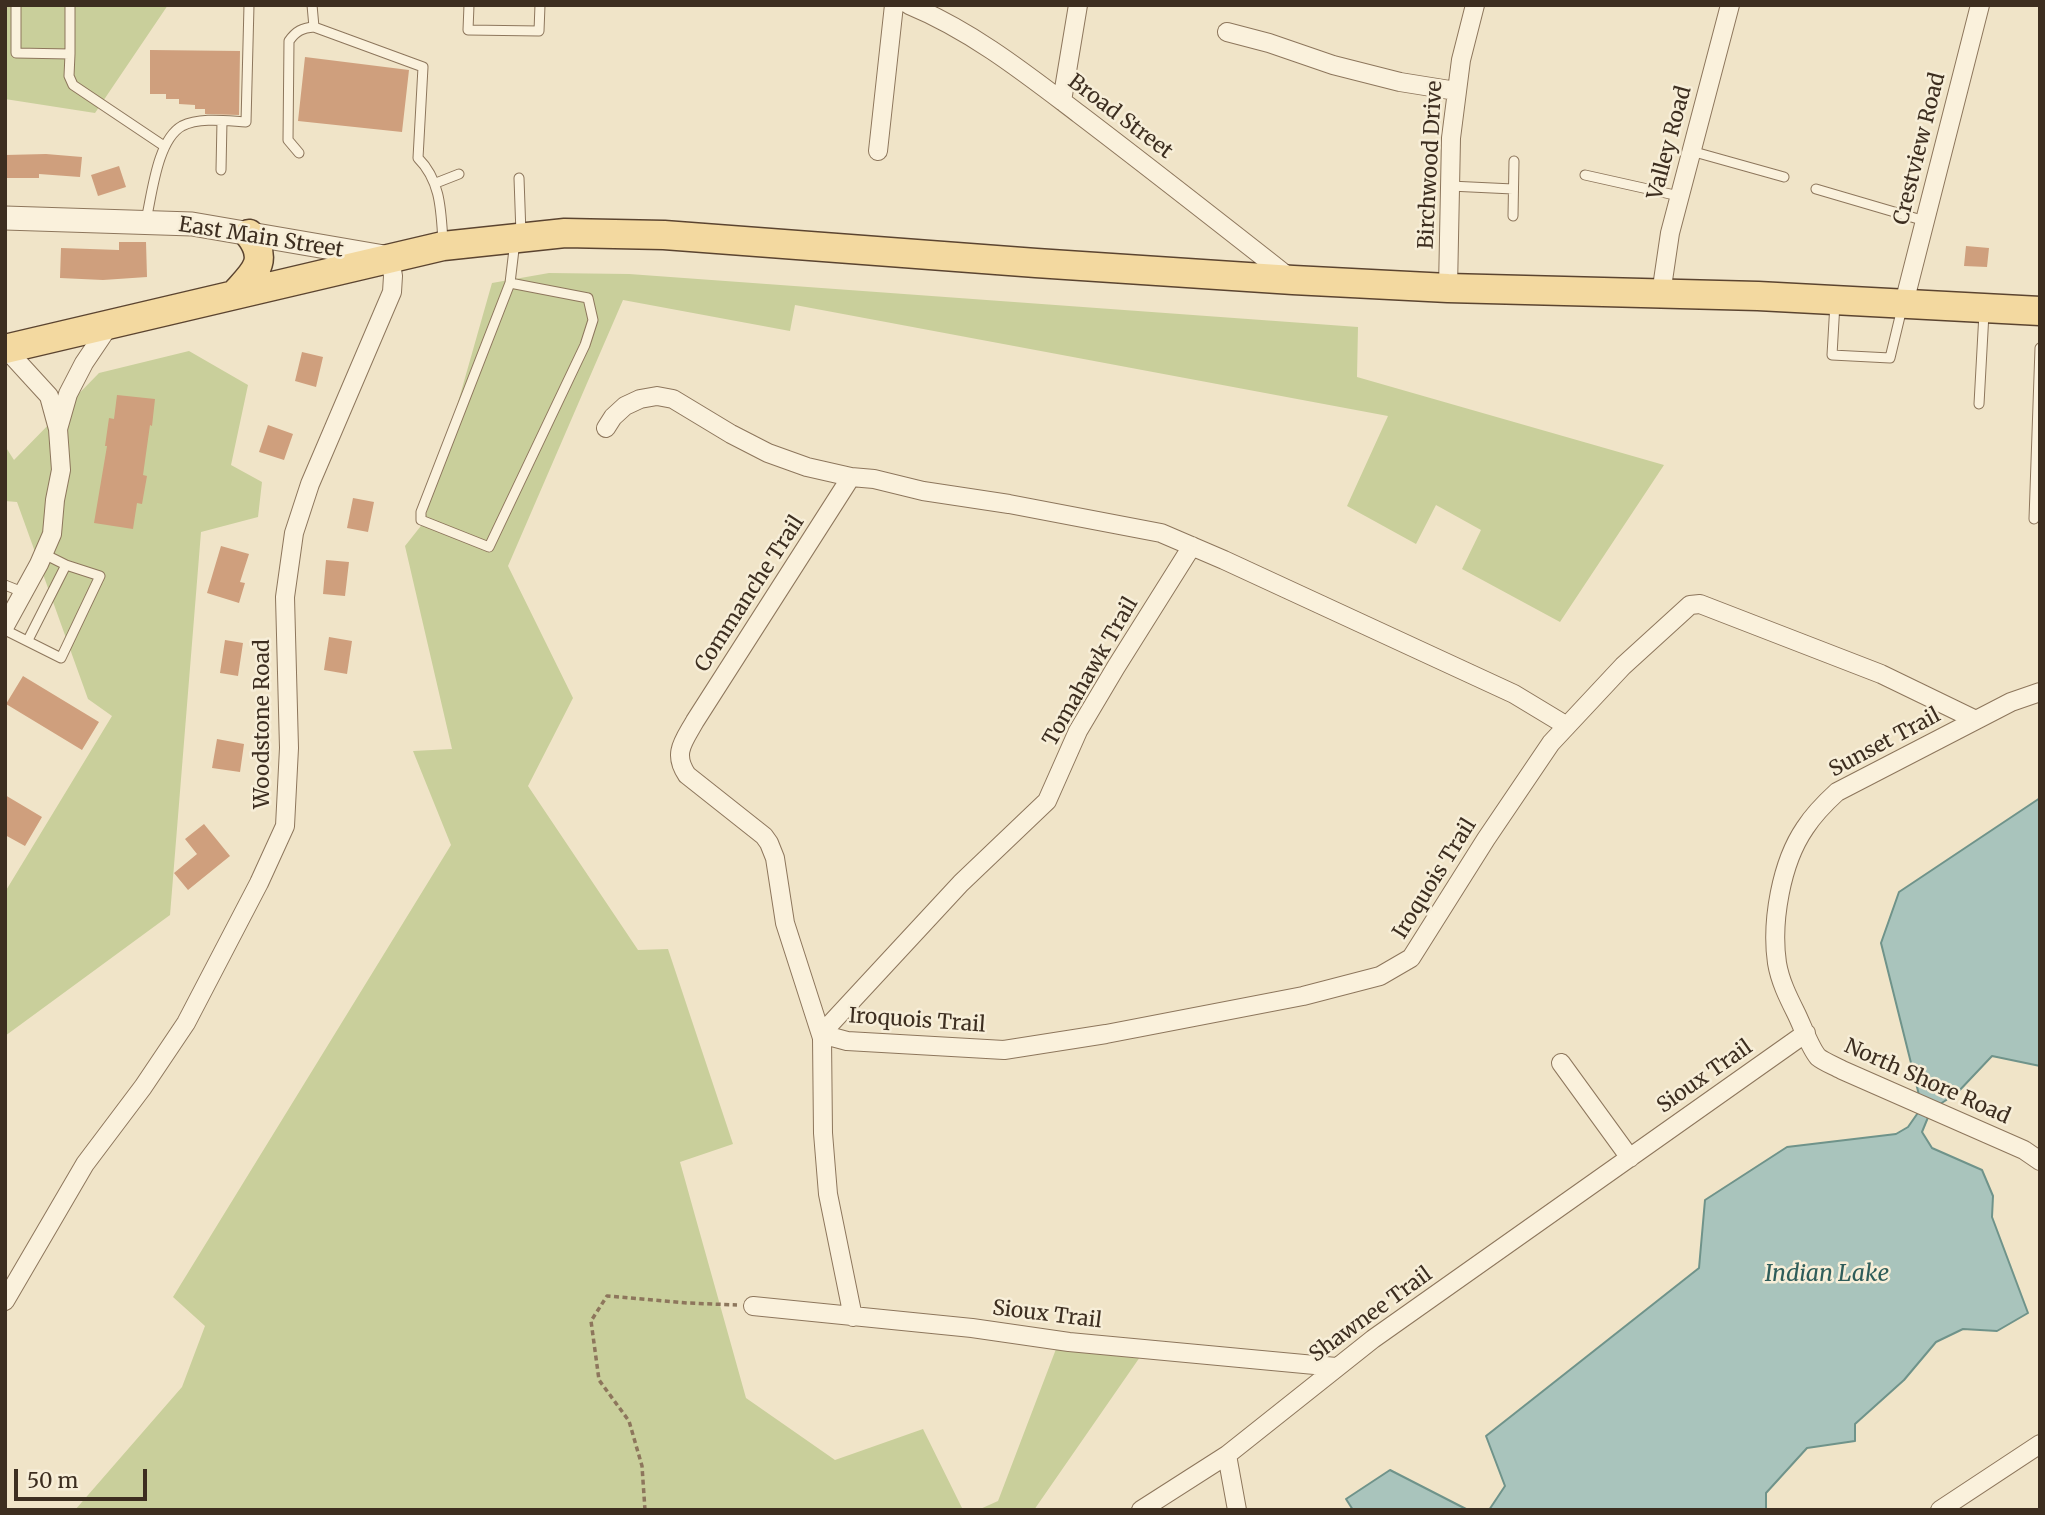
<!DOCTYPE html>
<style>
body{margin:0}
#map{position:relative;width:2045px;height:1515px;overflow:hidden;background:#f0e4c8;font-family:Merriweather,serif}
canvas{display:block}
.frame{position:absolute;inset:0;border:7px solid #3d2e20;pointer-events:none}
.scale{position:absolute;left:14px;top:1469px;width:133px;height:32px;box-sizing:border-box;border:4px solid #3d2e20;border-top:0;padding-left:9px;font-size:21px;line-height:24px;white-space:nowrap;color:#3d2e20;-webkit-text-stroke:5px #f7eed8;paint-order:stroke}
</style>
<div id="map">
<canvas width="2045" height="1515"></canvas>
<div class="frame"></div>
<div class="scale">50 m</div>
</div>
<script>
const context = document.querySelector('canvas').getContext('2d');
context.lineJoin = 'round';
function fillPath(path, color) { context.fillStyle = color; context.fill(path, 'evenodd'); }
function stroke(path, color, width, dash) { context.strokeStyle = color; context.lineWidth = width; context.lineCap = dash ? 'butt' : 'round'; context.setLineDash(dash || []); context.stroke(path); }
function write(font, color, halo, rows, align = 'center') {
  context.font = font + ' Merriweather,serif'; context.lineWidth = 5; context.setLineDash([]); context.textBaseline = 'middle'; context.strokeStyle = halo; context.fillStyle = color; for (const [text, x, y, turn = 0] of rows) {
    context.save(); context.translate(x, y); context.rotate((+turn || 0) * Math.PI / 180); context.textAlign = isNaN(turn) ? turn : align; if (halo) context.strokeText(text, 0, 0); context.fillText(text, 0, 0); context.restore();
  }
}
fillPath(new Path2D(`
 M 5,5 L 168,5 L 95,113 L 5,99 Z
 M 549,273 L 629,274 L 1358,327 L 1357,377 L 1664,465 L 1560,622 L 1462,569 L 1481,530 L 1436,505 L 1416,544 L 1347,506 L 1388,416 L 795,305 L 790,331 L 623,300 L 508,566 L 573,698 L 528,786 L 638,950 L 668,949 L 733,1144 L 680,1162 L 746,1398 L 835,1460 L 923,1429 L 963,1510 L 75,1510 L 182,1387 L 205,1326 L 173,1297 L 451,845 L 413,751 L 452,749 L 405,546 L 424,522 L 492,283 Z
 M 189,351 L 248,385 L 231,465 L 262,482 L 258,517 L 201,532 L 170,915 L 5,1036 L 5,892 L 112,716 L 88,699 L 17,502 L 5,501 L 5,446 L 14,460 L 99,373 Z
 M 1056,1349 L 1140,1357 L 1034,1510 L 978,1510 L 998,1501 Z`), '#c9cf9b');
const water = new Path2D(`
 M 2040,798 L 2040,1066 L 1992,1056 L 1957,1093 L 1931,1110 L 1922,1132 L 1932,1148 L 1982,1170 L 1993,1196 L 1992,1217 L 2028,1313 L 1997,1331 L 1963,1329 L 1936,1342 L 1904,1380 L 1855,1424 L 1855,1441 L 1807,1448 L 1766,1493 L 1766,1510 L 1489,1510 L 1505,1486 L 1486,1436 L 1699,1268 L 1705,1200 L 1787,1147 L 1896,1134 L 1908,1127 L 1922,1107 L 1881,943 L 1899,892 Z
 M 1390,1470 L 1468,1510 L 1353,1510 L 1346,1499 Z`);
fillPath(water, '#a9c4bc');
stroke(water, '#6f938a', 2);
fillPath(new Path2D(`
 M 150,50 L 240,51 L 239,115 L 205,114 L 205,109 L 195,109 L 195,105 L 179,104 L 179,99 L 166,99 L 166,94 L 150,94 Z
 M 305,57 L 409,70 L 402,132 L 298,121 Z
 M 46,154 L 82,157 L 80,177 L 39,174 L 39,178 L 5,178 L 5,155 Z
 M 119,166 L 126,187 L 98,196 L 91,175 Z
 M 119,242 L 146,242 L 147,277 L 103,280 L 60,278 L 61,248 L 119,250 Z
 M 1966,246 L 1989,248 L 1987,267 L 1964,266 Z
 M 302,352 L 323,357 L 316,387 L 295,381 Z
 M 117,395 L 155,399 L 152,426 L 150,425 L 143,475 L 147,476 L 142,504 L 137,503 L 133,529 L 94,523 L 107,446 L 105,446 L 109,418 L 114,419 Z
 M 268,425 L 293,434 L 284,460 L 259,452 Z
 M 353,498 L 374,502 L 368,532 L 347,528 Z
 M 221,546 L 249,554 L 240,582 L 245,583 L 239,603 L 207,593 Z
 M 326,560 L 349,562 L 345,596 L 323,594 Z
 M 329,637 L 352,641 L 347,674 L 324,670 Z
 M 225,640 L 243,643 L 238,676 L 220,673 Z
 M 23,676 L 99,722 L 82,750 L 6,704 Z
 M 217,739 L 244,744 L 240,772 L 212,768 Z
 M 5,795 L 42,817 L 25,846 L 5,835 Z
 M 204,824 L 230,856 L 188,890 L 174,873 L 197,854 L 185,839 Z`), '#cf9f7d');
const service = new Path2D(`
 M 16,5 L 16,53 L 70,54 L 69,76 L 73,85 L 164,146
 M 70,5 L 70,54
 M 312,5 L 314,27 L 423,67 L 418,158 C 441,181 441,211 443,242
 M 469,5 L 468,30 L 539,31 L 540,5
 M 1691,151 L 1784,177
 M 299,153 L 288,140 L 289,41 C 296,31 302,28 314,27
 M 221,170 L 222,121
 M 1585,175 L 1679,196
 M 519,178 L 521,234
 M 436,183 L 459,174
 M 1450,186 L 1513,189
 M 1816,189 L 1925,221
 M 1513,216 L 1514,161
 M 146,220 C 152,195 157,140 182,126 C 200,117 227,121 246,122 L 249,5
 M 510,283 L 588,298 L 593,320 L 585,345 L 489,547 L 421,520 L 421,512 L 510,283 L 515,241
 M 1835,303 L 1832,355 L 1890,358 L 1902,308
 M 1979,404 L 1984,313
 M 2034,519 L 2040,348
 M 5,585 L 25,593
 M 5,630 L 61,658 L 100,576 L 66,565 L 44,554
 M 28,640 L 66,565`);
const minor = new Path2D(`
 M 909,5 C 972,31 1025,73 1079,114 C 1150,168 1220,223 1290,278
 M 1227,32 L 1269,43 L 1333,65 L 1400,82 L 1456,91
 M 1062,101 L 1078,5
 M 878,151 L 894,5
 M 1448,288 L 1451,138 L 1461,60 L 1475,5
 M 1661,294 L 1670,233 L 1730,5
 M 1904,303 L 1980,5
 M 606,428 L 613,417 L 625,406 L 640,399 L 657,396 L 673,399 L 731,434 L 768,453 L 807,467 L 851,477 L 874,479 L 923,491 L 1009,504 L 1161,533 L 1224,560 L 1514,694 L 1567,726
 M 58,429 L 68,394 L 84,363 L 111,323
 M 851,477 L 695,721 C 684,741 672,753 687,775 L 764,836 L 769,843 L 775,858 L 785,923 L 822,1038 L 823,1133 L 828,1194 L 853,1317
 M 5,626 L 39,564 L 52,534 L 55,500 L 61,470 L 58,429 L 49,396 L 6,349
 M 2040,692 L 2011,702 L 1837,792 C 1825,803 1814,814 1805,828 C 1781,863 1771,922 1777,963 C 1780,981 1788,997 1796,1013 C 1802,1025 1810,1048 1818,1057 C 1824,1062 1835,1066 1842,1070 L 2024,1150 L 2040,1161
 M 821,1034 L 847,1041 L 1004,1050 L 1106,1034 L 1303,996 L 1380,976 L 1411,958 L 1486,839 L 1551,743 L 1623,666 L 1690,605 L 1700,604 L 1881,674 L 1976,720
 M 821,1034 L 961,883 L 1047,801 L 1078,731 L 1116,667 L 1192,546
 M 1561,1063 L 1630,1158
 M 5,1301 L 85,1164 L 143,1087 L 186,1023 L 259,883 L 285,826 L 289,748 L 285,597 L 294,533 L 310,484 L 392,292 L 393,276 L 390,259
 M 753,1306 L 972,1328 L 1069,1342 L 1336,1367
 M 1227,1455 L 1237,1510
 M 1141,1510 L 1227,1455 L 1373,1339 L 1806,1033
 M 1940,1510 L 2040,1444`);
const tertiary = new Path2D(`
 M 5,218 L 192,224 L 384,257`);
const primary = new Path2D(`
 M 235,294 C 254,273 270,261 249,234
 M 5,349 L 443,246 L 565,233 L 664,235 L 1036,263 L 1293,280 L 1448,288 L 1758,296 L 2040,311`);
stroke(service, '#8d765c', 11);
stroke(minor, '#8d765c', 20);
stroke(tertiary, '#8d765c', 25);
stroke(primary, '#5b4430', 31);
stroke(new Path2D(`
 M 645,1510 L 642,1466 L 629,1421 L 599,1380 L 591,1321 L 607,1296 L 688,1303 L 737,1305`), '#8d765c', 3.5, [5, 3.5]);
stroke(service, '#faf1dc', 9);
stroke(minor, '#faf1dc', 18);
stroke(tertiary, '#faf1dc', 23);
stroke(primary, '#f3d9a0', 28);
write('21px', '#3d2e20', '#f7eed8', [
 ["Broad Street",1120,117,37],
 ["Valley Road",1670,143,-75],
 ["Crestview Road",1920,149,-76],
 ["Birchwood Drive",1431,165,-87],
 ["East Main Street",261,238,9],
 ["Commanche Trail",750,594,-57],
 ["Tomahawk Trail",1091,672,-60],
 ["Woodstone Road",263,724,-90],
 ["Sunset Trail",1885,743,-28],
 ["Iroquois Trail",1435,879,-58],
 ["Iroquois Trail",917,1021,4],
 ["Sioux Trail",1705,1077,-35],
 ["North Shore Road",1927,1082,24],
 ["Sioux Trail",1047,1315,7],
 ["Shawnee Trail",1371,1315,-36]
]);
write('italic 23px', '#2f5d5a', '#f7eed8', [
 ["Indian Lake",1827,1274]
]);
</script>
